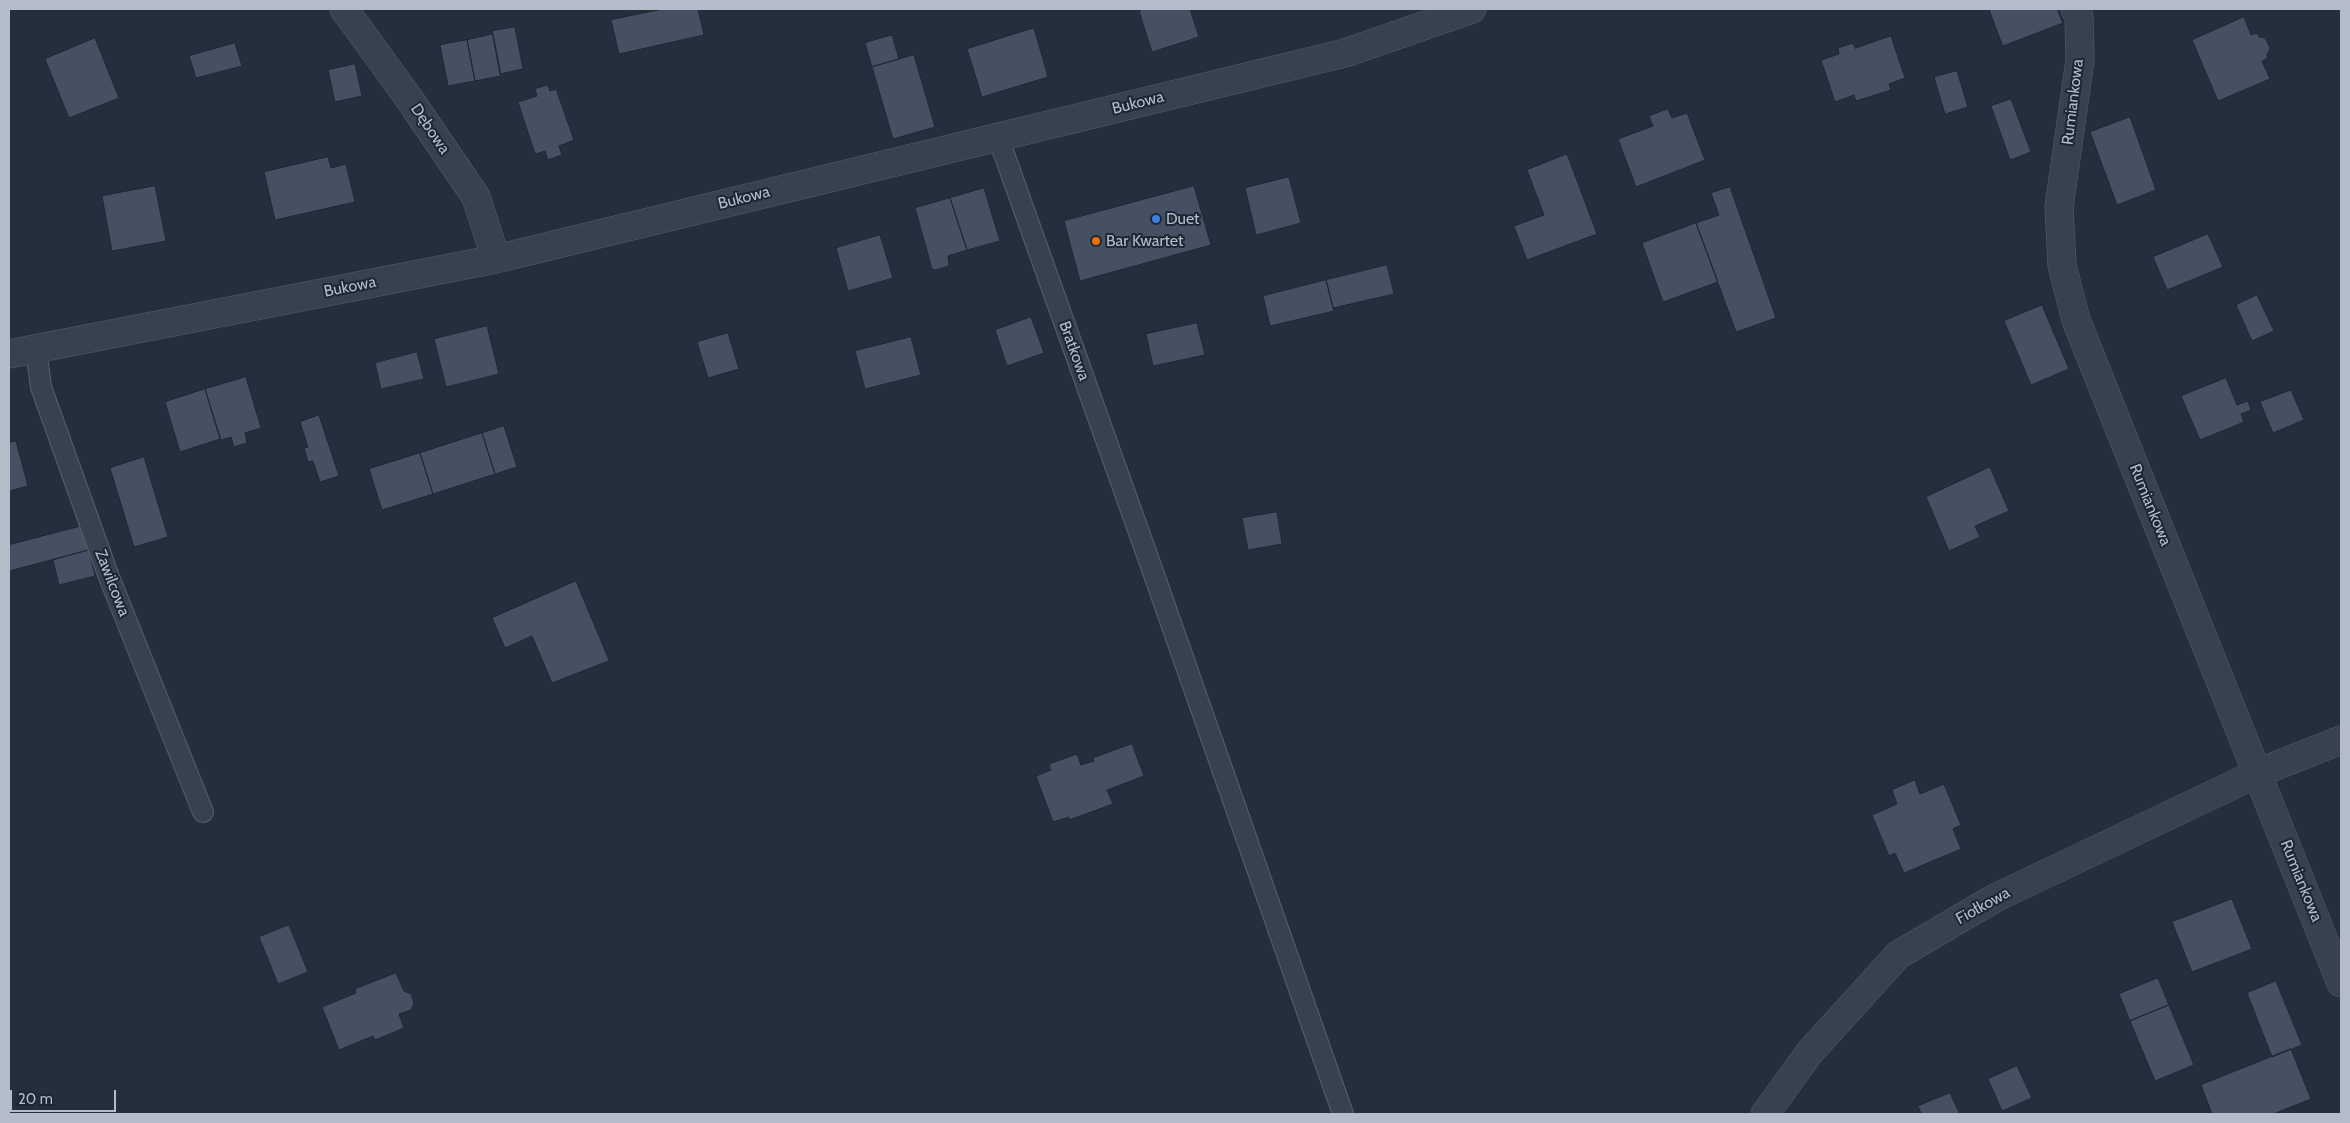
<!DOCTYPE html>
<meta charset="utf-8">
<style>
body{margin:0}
#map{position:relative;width:2350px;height:1123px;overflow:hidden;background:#242f3e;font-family:Cabin,sans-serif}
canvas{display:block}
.frame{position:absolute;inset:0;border:10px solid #b4bcc9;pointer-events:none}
.scale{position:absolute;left:10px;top:1090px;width:106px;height:22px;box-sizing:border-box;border:2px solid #b4bcc9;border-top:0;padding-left:6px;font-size:15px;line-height:18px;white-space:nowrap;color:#b4bcc9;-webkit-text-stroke:4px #1d2633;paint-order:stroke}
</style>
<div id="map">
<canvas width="2350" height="1123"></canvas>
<div class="frame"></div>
<div class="scale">20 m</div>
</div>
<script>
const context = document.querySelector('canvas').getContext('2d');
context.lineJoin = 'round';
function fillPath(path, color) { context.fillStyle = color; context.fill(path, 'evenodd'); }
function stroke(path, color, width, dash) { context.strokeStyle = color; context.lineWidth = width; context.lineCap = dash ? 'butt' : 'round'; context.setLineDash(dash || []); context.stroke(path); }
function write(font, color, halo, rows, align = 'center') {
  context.font = font + ' Cabin,sans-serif'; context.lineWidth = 4; context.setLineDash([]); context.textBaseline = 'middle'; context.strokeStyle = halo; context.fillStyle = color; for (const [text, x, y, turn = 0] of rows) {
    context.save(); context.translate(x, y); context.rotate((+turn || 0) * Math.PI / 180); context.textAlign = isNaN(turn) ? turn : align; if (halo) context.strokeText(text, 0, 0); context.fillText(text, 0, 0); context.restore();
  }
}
const building = new Path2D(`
 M 663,9 L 698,9 L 704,35 L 619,54 L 611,20 Z
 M 1144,9 L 1190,9 L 1199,37 L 1152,52 L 1139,11 Z
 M 1989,9 L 2057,9 L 2063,23 L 2003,46 Z
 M 2244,17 L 2251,35 L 2257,33 L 2259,37 L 2265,38 L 2270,48 L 2267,55 L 2268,58 L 2262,61 L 2270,79 L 2218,101 L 2192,40 Z
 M 515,27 L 523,69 L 500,74 L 492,31 Z
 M 1034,28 L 1048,77 L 982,97 L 967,49 Z
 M 493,34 L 501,76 L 475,81 L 467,40 Z
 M 892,35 L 899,59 L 872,67 L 865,43 Z
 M 1891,36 L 1905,78 L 1889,84 L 1891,90 L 1856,101 L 1854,95 L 1835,102 L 1821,60 L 1839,54 L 1838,48 L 1853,43 L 1855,48 Z
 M 95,38 L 119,98 L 69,118 L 45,59 Z
 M 467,40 L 475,81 L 448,86 L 440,45 Z
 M 235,43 L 242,66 L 196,78 L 189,56 Z
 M 914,55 L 935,127 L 893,139 L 872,67 Z
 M 355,64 L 362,96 L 335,102 L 328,70 Z
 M 1957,71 L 1968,107 L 1945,114 L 1934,77 Z
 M 548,85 L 550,91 L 556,89 L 574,140 L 559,146 L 562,155 L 548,160 L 545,151 L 535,154 L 518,102 L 537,96 L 535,89 Z
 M 2011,99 L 2031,152 L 2010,160 L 1991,106 Z
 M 1668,109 L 1672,118 L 1687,113 L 1705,160 L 1636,187 L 1618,139 L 1653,126 L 1649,116 Z
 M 2130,117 L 2156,190 L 2117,205 L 2090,132 Z
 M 1567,154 L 1597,234 L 1527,260 L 1514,226 L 1544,215 L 1527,170 Z
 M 328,157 L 331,168 L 346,164 L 355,202 L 275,220 L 264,172 Z
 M 1289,177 L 1301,223 L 1256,235 L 1245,188 Z
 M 155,186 L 166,241 L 112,251 L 102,196 Z
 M 1194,186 L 1211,245 L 1080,281 L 1064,221 Z
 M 1730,187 L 1776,318 L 1736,332 L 1696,223 L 1719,215 L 1711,193 Z
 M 984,188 L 1000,241 L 967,250 L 950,198 Z
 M 950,198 L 967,250 L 948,256 L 949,266 L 935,270 L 932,269 L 915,208 Z
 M 1696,223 L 1718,282 L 1663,302 L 1642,243 Z
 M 2208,234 L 2223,267 L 2167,290 L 2153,257 Z
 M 880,235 L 893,278 L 848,291 L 836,248 Z
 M 1387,265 L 1394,294 L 1333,308 L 1326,280 Z
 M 1326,280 L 1334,311 L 1270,326 L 1263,296 Z
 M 2257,295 L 2274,331 L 2252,341 L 2236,305 Z
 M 2042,305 L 2069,369 L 2031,385 L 2004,321 Z
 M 1031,317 L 1044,353 L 1007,366 L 995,330 Z
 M 1197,323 L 1205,355 L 1153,366 L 1146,334 Z
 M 487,326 L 499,374 L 446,387 L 434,339 Z
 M 728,333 L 739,369 L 708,378 L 697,342 Z
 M 911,337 L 921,375 L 865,389 L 855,351 Z
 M 417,352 L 424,379 L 381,389 L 375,363 Z
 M 246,377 L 261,428 L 245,433 L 247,443 L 234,447 L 231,437 L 221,440 L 205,389 Z
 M 2226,378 L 2237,405 L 2248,401 L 2251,410 L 2241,414 L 2244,422 L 2200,440 L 2181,396 Z
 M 205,389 L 220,439 L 180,452 L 165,402 Z
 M 2291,390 L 2304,420 L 2273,433 L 2260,402 Z
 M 319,415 L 339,476 L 320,482 L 313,461 L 308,462 L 304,448 L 308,447 L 300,422 Z
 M 504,426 L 517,467 L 495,474 L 482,433 Z
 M 482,433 L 495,474 L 433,494 L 420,453 Z
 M 16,441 L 28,486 L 9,491 L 9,443 Z
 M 420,453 L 433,494 L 382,510 L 369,469 Z
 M 144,457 L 168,537 L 134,547 L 110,468 Z
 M 1990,467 L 2009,511 L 1975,526 L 1980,537 L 1949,551 L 1926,497 Z
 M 1277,512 L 1282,544 L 1248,550 L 1242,518 Z
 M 82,526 L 89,550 L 9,571 L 9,545 Z
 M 89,550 L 95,576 L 59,585 L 53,560 Z
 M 576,581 L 609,660 L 611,660 L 552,683 L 532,636 L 505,648 L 492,618 Z
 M 1132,744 L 1144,776 L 1107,790 L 1113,804 L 1069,820 L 1069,817 L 1053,822 L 1036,776 L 1051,770 L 1049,764 L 1077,754 L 1081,765 L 1094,761 L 1093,758 Z
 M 1915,780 L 1920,794 L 1944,784 L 1961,825 L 1953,829 L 1961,849 L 1904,873 L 1895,853 L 1889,856 L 1872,815 L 1897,804 L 1892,790 Z
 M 2232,899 L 2252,949 L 2192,972 L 2172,922 Z
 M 289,925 L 308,972 L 278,984 L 259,937 Z
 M 396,973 L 404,991 L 411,994 L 414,1003 L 411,1010 L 399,1014 L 404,1028 L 375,1040 L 373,1036 L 339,1050 L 322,1007 L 356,993 L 355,989 Z
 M 2158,978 L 2169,1005 L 2130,1021 L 2119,994 Z
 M 2276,981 L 2302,1045 L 2272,1057 L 2247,993 Z
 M 2169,1005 L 2194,1065 L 2155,1081 L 2130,1021 Z
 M 2291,1049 L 2311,1099 L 2273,1114 L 2212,1114 L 2201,1085 Z
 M 2017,1066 L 2032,1098 L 2002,1111 L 1988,1079 Z
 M 1950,1093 L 1960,1114 L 1918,1114 L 1921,1113 L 1918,1106 Z`);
fillPath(building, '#455162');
stroke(building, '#1f2835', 1);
const service = new Path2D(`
 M 998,137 L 1151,566 L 1343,1114
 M 36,349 L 41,387 L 109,577 L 203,812`);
const minor = new Path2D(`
 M 344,9 L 408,97 L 476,197 L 496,259
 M 1765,1114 L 1810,1052 L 1898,955 L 1995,898 L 2258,773 L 2341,740`);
const tertiary = new Path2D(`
 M 2075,9 L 2079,17 L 2080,60 L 2059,207 L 2062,265 L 2076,320 L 2341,983
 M 9,354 L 496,259 L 1345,53 L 1472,9`);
stroke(service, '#565f6c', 22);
stroke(minor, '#565f6c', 29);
stroke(tertiary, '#565f6c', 29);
stroke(service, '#38414e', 20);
stroke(minor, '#38414e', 28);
stroke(tertiary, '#38414e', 28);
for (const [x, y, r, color] of [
 [1156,219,5,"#3f7fe0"],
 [1096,241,5,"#e8710a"]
]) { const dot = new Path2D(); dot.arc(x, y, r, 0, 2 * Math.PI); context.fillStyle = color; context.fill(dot); stroke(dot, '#1d2633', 2); }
write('16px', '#b4bcc9', '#1d2633', [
 ["Rumiankowa",2073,102,-83],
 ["Bukowa",1138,103,-14],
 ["Dębowa",430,129,56],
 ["Bukowa",744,198,-14],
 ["Bukowa",350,287,-11],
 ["Bratkowa",1074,351,70],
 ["Rumiankowa",2150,505,68],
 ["Zawilcowa",112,583,69],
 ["Rumiankowa",2301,881,68],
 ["Fiołkowa",1983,906,-29]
]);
write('16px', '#b4bcc9', '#1d2633', [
 ["Duet",1166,219],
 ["Bar Kwartet",1106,241]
], 'left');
</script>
